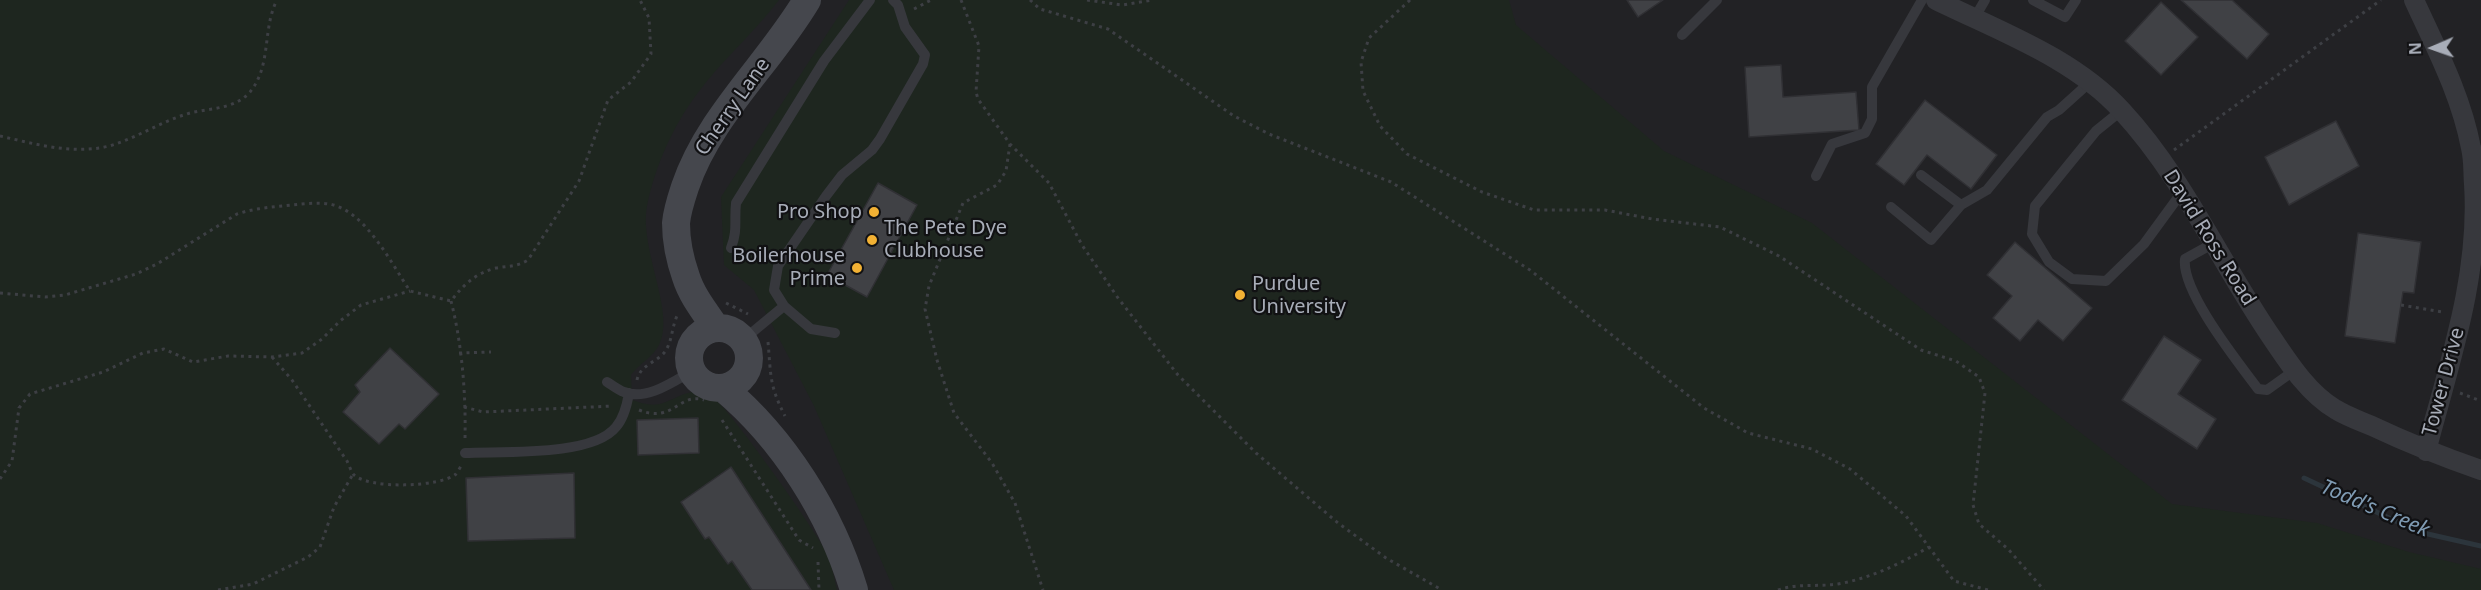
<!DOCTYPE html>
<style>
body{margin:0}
#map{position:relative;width:2481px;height:590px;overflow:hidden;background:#161618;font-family:"Noto Sans",sans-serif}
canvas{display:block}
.north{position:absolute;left:2403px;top:18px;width:60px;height:60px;-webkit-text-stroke:4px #111113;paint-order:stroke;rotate:268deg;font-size:16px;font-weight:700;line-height:24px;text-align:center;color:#a8adb8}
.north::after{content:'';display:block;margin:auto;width:21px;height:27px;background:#a8adb8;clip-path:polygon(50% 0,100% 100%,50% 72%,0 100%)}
</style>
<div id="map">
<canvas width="2481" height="590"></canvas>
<div class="north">N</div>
</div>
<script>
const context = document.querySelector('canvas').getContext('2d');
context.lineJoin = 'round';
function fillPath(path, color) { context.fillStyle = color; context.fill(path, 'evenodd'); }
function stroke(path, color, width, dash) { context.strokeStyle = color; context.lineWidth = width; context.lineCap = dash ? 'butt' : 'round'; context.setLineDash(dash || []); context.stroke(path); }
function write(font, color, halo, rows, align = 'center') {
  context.font = font + ' "Noto Sans",sans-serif'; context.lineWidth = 4.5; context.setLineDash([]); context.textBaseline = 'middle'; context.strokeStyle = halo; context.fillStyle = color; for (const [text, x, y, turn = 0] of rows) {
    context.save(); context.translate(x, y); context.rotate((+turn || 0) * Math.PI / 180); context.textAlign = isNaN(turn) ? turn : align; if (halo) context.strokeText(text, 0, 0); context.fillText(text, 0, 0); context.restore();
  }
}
fillPath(new Path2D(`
 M 0,0 L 2481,0 L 2481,590 L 0,590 Z`), '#222225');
fillPath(new Path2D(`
 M 0,0 L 779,0 C 754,33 722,60 697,94 C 673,126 655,166 647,206 C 639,250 676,312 659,345 C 653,357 639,364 631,375 L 632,400 C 641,403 653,407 663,403 C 681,397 690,386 711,396 C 726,403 819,535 827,554 C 832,565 834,578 837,590 L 0,590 Z
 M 849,0 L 1509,0 L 1516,25 L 1664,151 L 1812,223 L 2172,504 L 2317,523 L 2409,552 L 2481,569 L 2481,590 L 894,590 L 814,406 L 754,290 L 724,265 L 721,197 Z`), '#1e261f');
stroke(new Path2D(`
 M 2304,478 L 2419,532 L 2481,546`), '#2c353c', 5);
const building = new Path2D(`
 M 1627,0 L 1663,0 L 1638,17 Z
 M 2181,0 L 2232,0 L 2269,34 L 2247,59 Z
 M 2161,2 L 2198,37 L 2161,75 L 2125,41 Z
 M 1781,65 L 1783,97 L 1856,92 L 1859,130 L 1749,137 L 1745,67 Z
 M 1925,100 L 1997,155 L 1971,189 L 1927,155 L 1904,185 L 1876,164 Z
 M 2336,121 L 2359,166 L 2289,205 L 2265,157 Z
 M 878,183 L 917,205 L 867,297 L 827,275 Z
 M 2358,233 L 2421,242 L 2414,293 L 2403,292 L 2395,343 L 2345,336 Z
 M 2015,242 L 2092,308 L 2063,341 L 2038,320 L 2020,341 L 1993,318 L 2012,296 L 1987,275 Z
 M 2164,336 L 2201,360 L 2178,394 L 2216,419 L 2197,449 L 2122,400 Z
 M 390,348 L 439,394 L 405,429 L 399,424 L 379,444 L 343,412 L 360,392 L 355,385 Z
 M 698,418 L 699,453 L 638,455 L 637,420 Z
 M 731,467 L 811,590 L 752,590 L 732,561 L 728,564 L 709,537 L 705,539 L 681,502 Z
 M 574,473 L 575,538 L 468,541 L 466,478 Z`);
fillPath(building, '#404145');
stroke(building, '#303034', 1.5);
stroke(new Path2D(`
 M 961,0 L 979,46 L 976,92 L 978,99 L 1010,144 L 1049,183 L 1082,245 L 1118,298 L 1178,375 L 1256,453 L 1338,523 L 1386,558 L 1442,590
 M 1030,0 L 1040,9 L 1108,29 L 1234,116 L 1269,134 L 1391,182 L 1530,270 L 1704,408 L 1748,433 L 1812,449 L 1850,469 L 1906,516 L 1954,581 L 1988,590
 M 1087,0 L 1122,5 L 1153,0
 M 1410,0 L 1369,38 L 1361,62 L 1363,91 L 1380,126 L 1407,154 L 1482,192 L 1534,210 L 1605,210 L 1652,219 L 1720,227 L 1779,256 L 1921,350 L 1956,361 L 1979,377 L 1985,393 L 1973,505 L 1979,524 L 2008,549 L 2044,590
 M 914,9 L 931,0
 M 0,136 C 35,144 73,155 109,146 C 137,138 162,121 190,113 C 211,108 235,109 250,92 C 272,65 262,29 277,0
 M 1010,144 L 1006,171 L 997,185 L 963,203 L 929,286 L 925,309 L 937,360 L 954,413 L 992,463 L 1015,503 L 1043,590
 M 2174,150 L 2381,0
 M 0,293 L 45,297 L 65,295 L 136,274 L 157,264 L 237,214 C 255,208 273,207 292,205 C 304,204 317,202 329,204 C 365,210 391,263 410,291 L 451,301 C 464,284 476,273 496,268 C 507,266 517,267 528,260 L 579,181 L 608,100 L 631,82 L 651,54 L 649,18 L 640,0
 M 451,301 C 462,344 466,394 465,439
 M 726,303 L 748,314
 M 2401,305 L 2443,312
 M 768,342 C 771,375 769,385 785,416
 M 459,353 L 491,352
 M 272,357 L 292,380 L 347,461 C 349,465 351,471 353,474 C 368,490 441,487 456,474 C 457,473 461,466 461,466
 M 637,380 C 640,366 654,363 663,354 C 673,343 671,327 678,314
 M 2460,393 L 2481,401
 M 464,407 L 483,412 L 613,406
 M 639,410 C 673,424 679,392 704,400
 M 722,420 L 799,540 L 813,548
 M 0,479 L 12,461 L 19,408 L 30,394 L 103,372 L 143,353 L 164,349 L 193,362 L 228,356 L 272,357 L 302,353 L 322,339 L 340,321 L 361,305 L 410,291
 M 818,562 L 819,590
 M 218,590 L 253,584 L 308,557 L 320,547 L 334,507 L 353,474
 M 1778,590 C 1798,583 1818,587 1838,584 C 1871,578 1900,564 1929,547`), '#3d3f44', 3, [3, 4.5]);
stroke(new Path2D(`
 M 2033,0 L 2065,17 L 2076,0
 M 1974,19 L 1985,0
 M 1682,35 L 1717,0
 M 2122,110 L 2096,131 L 2035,206 L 2032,234 L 2049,262 L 2072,279 L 2106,281 L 2144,244 L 2182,192
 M 1921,175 L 1961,205
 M 1816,176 L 1832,144 L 1865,133 L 1872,119 L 1872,87 L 1922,0
 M 1891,207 L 1931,240 L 1961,205 L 1987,190 L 2047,117 L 2059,110 L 2089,83
 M 2214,243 L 2185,259 C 2181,291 2238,362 2258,389 L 2267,390 L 2295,370
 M 731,248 C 738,230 734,221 736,203 L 824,61 L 870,0
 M 835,333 L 811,329 L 784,306 L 774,290 L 778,266 L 826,196 L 842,175 L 872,150 L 880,139 L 923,64 L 925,55 L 905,27 L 898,5 L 893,0
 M 743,340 L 784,306
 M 607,382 C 612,385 618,390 624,392 C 646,401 673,382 692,371
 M 465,453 C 501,451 592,457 616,427 C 624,418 627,405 629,393`), '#37383d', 10);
stroke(new Path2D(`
 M 1936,0 C 1999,31 2074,58 2122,111 C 2184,178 2221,264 2272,338 C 2289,363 2308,393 2335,409 C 2346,416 2360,421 2372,426 C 2408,443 2443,457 2481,470
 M 2414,0 C 2436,48 2461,95 2471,148 C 2474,160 2473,172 2474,184 C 2480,276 2449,364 2426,451`), '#37383d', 20);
stroke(new Path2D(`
 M 716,328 C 705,312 692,296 686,277 C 680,260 676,240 676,223 C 677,211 681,199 685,187 C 709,116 769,64 807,0
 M689 358a30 30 0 1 1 60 0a30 30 0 1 1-60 0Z
 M 723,388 C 784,439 831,514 854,590`), '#45474d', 28);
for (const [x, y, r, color] of [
 [874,212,6,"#f2b134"],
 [872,240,6,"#f2b134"],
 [857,268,6,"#f2b134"],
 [1240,295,6,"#f2b134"]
]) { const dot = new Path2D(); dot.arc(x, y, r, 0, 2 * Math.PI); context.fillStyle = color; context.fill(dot); stroke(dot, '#111113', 2); }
write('20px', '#a8adb8', '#111113', [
 ["Cherry Lane",733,107,-55],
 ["David Ross Road",2209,238,58],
 ["Tower Drive",2444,382,-75]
]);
write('20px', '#a8adb8', '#111113', [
 ["Pro Shop",862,212],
 ["The Pete Dye",884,228,"left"],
 ["Clubhouse",884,251,"left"],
 ["Boilerhouse",845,256],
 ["Prime",845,279],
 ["Purdue",1252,284,"left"],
 ["University",1252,307,"left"]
], 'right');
write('italic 21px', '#7f9bb3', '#111113', [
 ["Todd's Creek",2375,509,23]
]);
</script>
